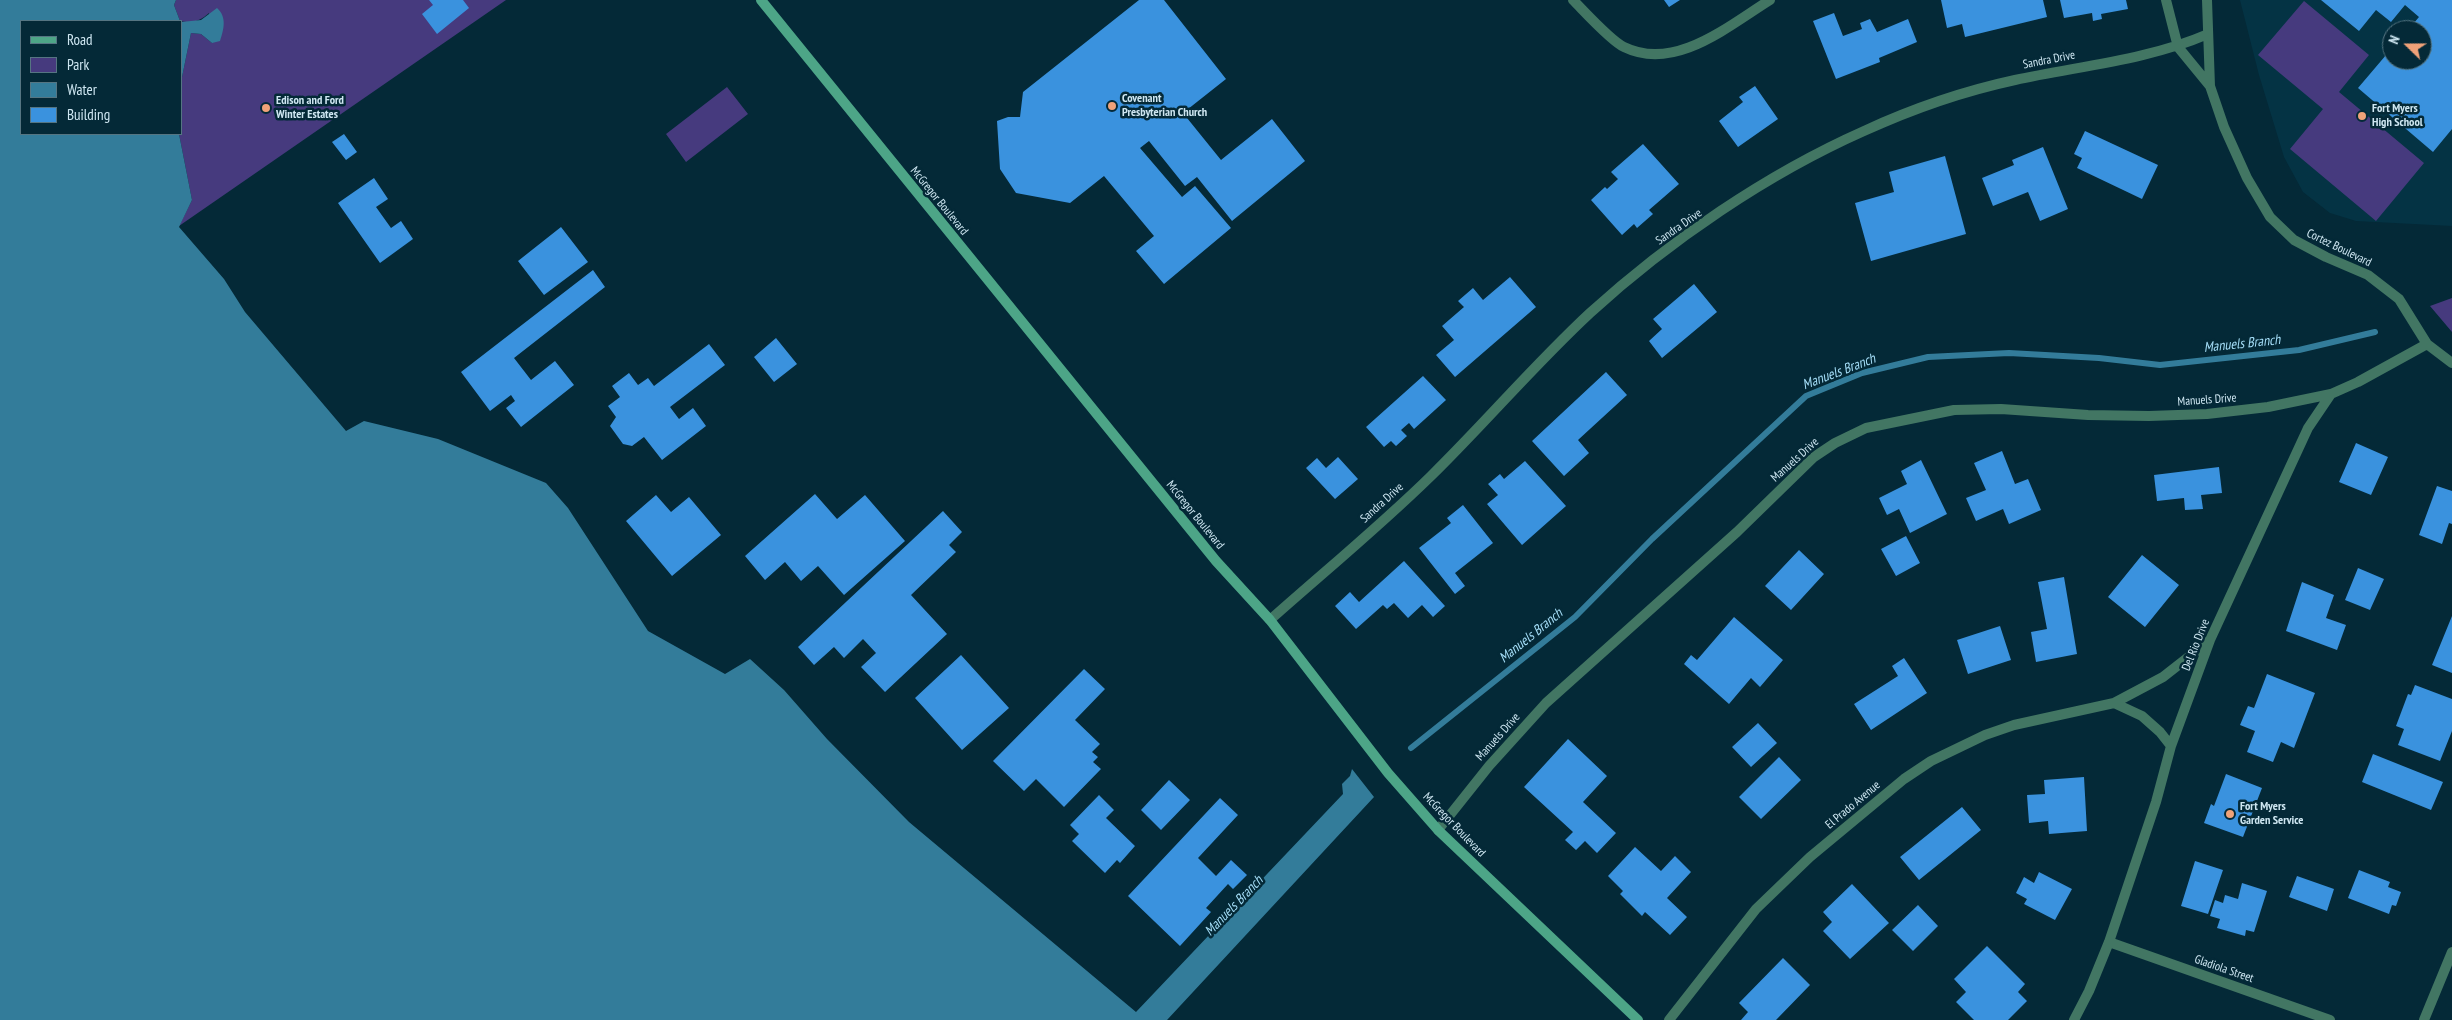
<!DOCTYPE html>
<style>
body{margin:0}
#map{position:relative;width:2452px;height:1020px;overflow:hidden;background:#042937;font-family:"PT Sans Narrow",sans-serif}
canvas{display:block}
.legend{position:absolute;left:20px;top:20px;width:162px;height:115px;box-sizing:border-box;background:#042937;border:1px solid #557582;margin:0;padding:6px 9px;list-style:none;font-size:15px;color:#cfe7f2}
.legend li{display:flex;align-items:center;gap:10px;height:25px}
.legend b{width:25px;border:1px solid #557582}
.north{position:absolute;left:2382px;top:20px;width:50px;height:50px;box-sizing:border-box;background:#042937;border:1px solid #557582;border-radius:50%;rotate:292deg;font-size:14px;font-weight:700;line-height:20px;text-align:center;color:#cfe7f2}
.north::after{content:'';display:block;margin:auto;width:18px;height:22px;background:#f0a279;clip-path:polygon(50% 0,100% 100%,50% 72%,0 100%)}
</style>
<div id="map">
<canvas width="2452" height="1020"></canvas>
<ul class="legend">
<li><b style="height:6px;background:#4da587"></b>Road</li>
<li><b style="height:14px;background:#463a7e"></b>Park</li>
<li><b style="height:14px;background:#337c9a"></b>Water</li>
<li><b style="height:14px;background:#3a92de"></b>Building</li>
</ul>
<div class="north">N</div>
</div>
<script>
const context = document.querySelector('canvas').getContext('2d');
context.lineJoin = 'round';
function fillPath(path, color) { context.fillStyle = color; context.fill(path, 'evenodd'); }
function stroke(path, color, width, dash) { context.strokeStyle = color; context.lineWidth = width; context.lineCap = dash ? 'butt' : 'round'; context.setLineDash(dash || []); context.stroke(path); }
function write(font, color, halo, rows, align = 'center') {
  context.font = font + ' "PT Sans Narrow",sans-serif'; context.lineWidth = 5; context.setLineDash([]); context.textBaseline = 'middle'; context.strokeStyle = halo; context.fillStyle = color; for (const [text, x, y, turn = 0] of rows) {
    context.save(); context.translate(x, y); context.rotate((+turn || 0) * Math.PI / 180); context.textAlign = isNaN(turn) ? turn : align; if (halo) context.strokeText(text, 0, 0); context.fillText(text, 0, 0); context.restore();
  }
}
fillPath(new Path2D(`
 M 2240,0 L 2452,0 L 2452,226 L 2356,221 L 2330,213 L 2303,192 L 2284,157 L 2259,75 ZM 2392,30 L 2422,30 L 2422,60 L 2392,60 Z`), '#043344');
fillPath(new Path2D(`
 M 176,0 L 506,0 L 179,226 L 192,200 L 179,134 L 181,134 L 181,82 L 191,33 L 201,34 L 212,43 L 209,13 C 200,21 192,24 180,21 L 174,5 Z
 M 2304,1 L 2369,55 L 2339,92 L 2424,163 L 2376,221 L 2290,149 L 2323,109 L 2258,55 Z
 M 727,87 L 748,114 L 686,162 L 666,134 Z
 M 2452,298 L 2452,332 L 2430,306 Z`), '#463a7e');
fillPath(new Path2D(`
 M 0,0 L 176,0 L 174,5 L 180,21 L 21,21 L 21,134 L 179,134 L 192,200 L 179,227 L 224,279 L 245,312 L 346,431 L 364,421 L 438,439 L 546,483 L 568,508 L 648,631 L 725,674 L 750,659 L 784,690 L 827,739 L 909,822 L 1136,1012 L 1343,794 L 1342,784 L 1350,776 L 1352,769 L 1374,797 L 1167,1020 L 0,1020 Z
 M 217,8 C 227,17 224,29 220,41 L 212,43 L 201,34 L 191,33 L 181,82 L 181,22 L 201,20 Z`), '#337c9a');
stroke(new Path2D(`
 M 1411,748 L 1575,617 L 1652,539 L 1806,396 L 1862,373 L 1928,357 L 2009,353 L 2099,358 L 2160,365 L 2299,350 L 2375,332`), '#337c9a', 6);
fillPath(new Path2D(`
 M 429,0 L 463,0 L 469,8 L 437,34 L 422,14 L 433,5 Z
 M 1139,0 L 1164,0 L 1226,79 L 1183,113 L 1221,160 L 1272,119 L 1305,161 L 1232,221 L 1197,177 L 1185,186 L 1149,141 L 1140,148 L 1182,197 L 1195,186 L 1231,228 L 1164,284 L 1136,251 L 1154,236 L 1104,176 L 1070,203 L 1016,193 L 1000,169 L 997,121 L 1008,117 L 1020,117 L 1023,92 Z
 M 1664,0 L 1680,0 L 1669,7 Z
 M 1941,0 L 2043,0 L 2047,17 L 1965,37 L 1962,24 L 1947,28 Z
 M 2060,0 L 2126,0 L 2128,9 L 2101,14 L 2102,19 L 2093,21 L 2092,13 L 2064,18 Z
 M 2321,0 L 2452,0 L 2452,129 L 2433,152 L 2358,88 L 2392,48 L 2392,60 L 2422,60 L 2422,30 L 2408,30 L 2419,17 L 2405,5 L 2391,22 L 2376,10 L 2359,31 Z
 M 1834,13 L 1843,36 L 1862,29 L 1860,23 L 1870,19 L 1877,32 L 1908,19 L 1917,42 L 1879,58 L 1880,62 L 1836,79 L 1813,21 Z
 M 1755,86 L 1778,119 L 1738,147 L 1719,121 L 1743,102 L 1739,97 Z
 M 2085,131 L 2158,165 L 2142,199 L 2077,168 L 2082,158 L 2074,154 Z
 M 344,134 L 357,152 L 346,160 L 332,142 Z
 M 1643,144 L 1679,184 L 1649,210 L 1653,214 L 1637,228 L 1634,224 L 1622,235 L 1591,200 L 1605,187 L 1607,189 L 1618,179 L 1611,172 Z
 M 2043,147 L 2068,209 L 2040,221 L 2028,192 L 1993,206 L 1982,178 L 2014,165 L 2012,160 Z
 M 1945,156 L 1966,234 L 1871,261 L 1855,203 L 1894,192 L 1889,172 Z
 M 374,178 L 388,199 L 376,207 L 391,228 L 401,221 L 413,239 L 380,263 L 338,203 Z
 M 561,227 L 588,262 L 544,295 L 518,261 Z
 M 593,270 L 605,287 L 514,358 L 531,380 L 555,361 L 574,385 L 521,427 L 506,408 L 515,401 L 511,395 L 490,411 L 461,372 Z
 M 1510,277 L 1536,307 L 1455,377 L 1436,355 L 1454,340 L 1442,326 L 1464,307 L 1458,301 L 1473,288 L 1483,300 Z
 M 1694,284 L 1717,312 L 1662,358 L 1649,341 L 1662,329 L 1653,319 Z
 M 776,338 L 797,364 L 774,382 L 754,357 Z
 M 709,344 L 725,365 L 670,407 L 679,419 L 693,408 L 706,426 L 662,460 L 644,437 L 632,446 L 623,444 L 610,426 L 616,417 L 608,406 L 620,397 L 612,386 L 629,373 L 638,385 L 648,378 L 654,386 Z
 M 1606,372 L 1627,395 L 1578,440 L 1589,453 L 1564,476 L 1532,441 Z
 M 1423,376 L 1446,400 L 1414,429 L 1409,423 L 1401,430 L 1407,436 L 1396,446 L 1391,441 L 1384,447 L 1366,427 Z
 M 2356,443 L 2388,457 L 2371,495 L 2339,482 Z
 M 2002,451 L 2015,484 L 2028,479 L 2041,510 L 2009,524 L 2003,509 L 1976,521 L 1966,498 L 1986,490 L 1974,463 Z
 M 1338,457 L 1358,479 L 1335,499 L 1306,468 L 1317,458 L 1326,468 Z
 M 1921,460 L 1947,514 L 1910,533 L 1899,509 L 1887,515 L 1879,498 L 1907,484 L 1901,471 Z
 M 1525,461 L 1566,506 L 1522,545 L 1487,504 L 1498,495 L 1488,484 L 1500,474 L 1504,479 Z
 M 2219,467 L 2222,493 L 2201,495 L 2203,509 L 2185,510 L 2184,498 L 2157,501 L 2154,475 Z
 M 2437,486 L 2452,491 L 2452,524 L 2449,523 L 2442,544 L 2419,535 Z
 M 815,494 L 837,519 L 865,495 L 905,541 L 844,595 L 818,566 L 801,581 L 785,562 L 765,580 L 745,556 Z
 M 656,495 L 671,512 L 689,497 L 721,535 L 672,576 L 626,521 Z
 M 1463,505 L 1493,543 L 1455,573 L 1465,586 L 1455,594 L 1419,548 L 1451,523 L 1447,518 Z
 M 943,511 L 962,532 L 949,545 L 956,552 L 911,595 L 947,634 L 885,692 L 861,667 L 876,653 L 863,639 L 844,658 L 834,647 L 814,665 L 798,647 Z
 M 1906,536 L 1920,563 L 1896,576 L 1881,549 Z
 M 1799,550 L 1824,574 L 1791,610 L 1765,586 Z
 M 2142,555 L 2179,585 L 2145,627 L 2108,597 Z
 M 1404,561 L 1445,606 L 1433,617 L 1422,605 L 1408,618 L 1394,603 L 1387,609 L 1383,605 L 1356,629 L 1335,606 L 1350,592 L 1359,602 Z
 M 2358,568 L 2384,579 L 2370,610 L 2345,600 Z
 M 2064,577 L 2077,654 L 2036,662 L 2031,632 L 2047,629 L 2038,582 Z
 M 2302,582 L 2334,595 L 2326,618 L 2346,625 L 2337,650 L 2286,631 Z
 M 2452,616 L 2452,673 L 2432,665 Z
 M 1734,617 L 1783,660 L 1760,687 L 1751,678 L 1729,704 L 1684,664 L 1691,655 L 1697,660 Z
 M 2000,626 L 2011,660 L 1968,674 L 1957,640 Z
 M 961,655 L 1009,708 L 962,750 L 915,698 Z
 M 1904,658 L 1927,693 L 1871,730 L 1854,704 L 1898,676 L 1892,666 Z
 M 1084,669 L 1105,689 L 1075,720 L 1100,744 L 1092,752 L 1098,757 L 1093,762 L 1101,769 L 1064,807 L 1036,779 L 1024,791 L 993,761 Z
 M 2267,674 L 2315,693 L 2294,748 L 2281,742 L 2273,762 L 2247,752 L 2255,731 L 2240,725 L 2248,706 L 2254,708 Z
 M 2415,685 L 2452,699 L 2452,731 L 2440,761 L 2398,745 L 2404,729 L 2396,726 L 2408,694 L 2411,695 Z
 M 1758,723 L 1777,743 L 1751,767 L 1732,747 Z
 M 1568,739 L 1607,776 L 1583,802 L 1616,833 L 1597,853 L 1585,841 L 1576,850 L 1565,840 L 1573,832 L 1524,787 Z
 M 2373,754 L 2443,782 L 2431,810 L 2362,782 Z
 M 1779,757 L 1801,780 L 1761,819 L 1739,797 Z
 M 2226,774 L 2262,788 L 2243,837 L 2204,823 L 2211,804 L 2214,806 Z
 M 2084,777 L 2087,831 L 2049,834 L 2048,821 L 2029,823 L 2027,795 L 2045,794 L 2044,780 Z
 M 1169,780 L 1190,800 L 1161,830 L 1141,810 Z
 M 1099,795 L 1114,810 L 1106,818 L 1135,846 L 1120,863 L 1117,860 L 1105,873 L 1072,841 L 1079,834 L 1070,825 Z
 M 1220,798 L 1238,815 L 1198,858 L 1216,876 L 1231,860 L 1247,875 L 1233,889 L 1228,884 L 1206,908 L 1211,912 L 1180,946 L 1128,896 Z
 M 1962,807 L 1981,830 L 1919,880 L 1900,857 Z
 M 1635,847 L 1661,871 L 1675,856 L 1691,872 L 1667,898 L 1687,917 L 1670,935 L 1645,912 L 1642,916 L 1620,894 L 1623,891 L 1608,876 Z
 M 2195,861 L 2223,870 L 2208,914 L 2181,906 Z
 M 2359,870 L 2390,882 L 2388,887 L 2401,892 L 2396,906 L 2392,905 L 2389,914 L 2348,898 Z
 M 2039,872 L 2072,889 L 2055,920 L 2024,904 L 2027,899 L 2016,893 L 2024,877 L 2034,883 Z
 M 2297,876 L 2334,889 L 2327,911 L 2289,897 Z
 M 2242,883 L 2267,891 L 2254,932 L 2246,930 L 2245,936 L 2217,928 L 2220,919 L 2210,916 L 2215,900 L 2223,903 L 2225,895 L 2238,899 Z
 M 1852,884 L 1889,923 L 1850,959 L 1823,931 L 1832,922 L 1823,912 Z
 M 1918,905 L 1938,926 L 1913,951 L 1892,930 Z
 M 1987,946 L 2025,984 L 2018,992 L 2027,1001 L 2008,1020 L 1974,1020 L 1956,1002 L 1966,992 L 1954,979 Z
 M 1783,958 L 1810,985 L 1776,1020 L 1741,1020 L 1748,1012 L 1739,1003 Z`), '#3a92de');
stroke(new Path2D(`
 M 1573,0 C 1584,11 1611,41 1624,47 C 1675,72 1728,26 1770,0
 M 2166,0 L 2178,47 L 2210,86
 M 2207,0 L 2210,86 L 2224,127 L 2247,178 L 2270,217 L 2294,240 L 2326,257 L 2368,275 L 2399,299 L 2427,344 L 2452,363
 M 1270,620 C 1324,572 1380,526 1431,476 C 1485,423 1534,365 1590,313 C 1669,241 1767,174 1864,131 C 1912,109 1964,91 2015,80 C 2079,66 2148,60 2208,34
 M 2114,703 L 2163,677 L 2209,641
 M 1438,830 L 1489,766 L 1546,703 L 1737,532 L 1814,457 L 1835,443 L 1866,428 L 1954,410 L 2001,409 L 2088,415 L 2149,416 L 2207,414 L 2268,407 L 2331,394
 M 2109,942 L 2330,1020
 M 1669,1020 L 1756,909 L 1810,857 L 1904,779 L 1931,761 L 1985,735 L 2014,725 L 2114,703 L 2142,716 L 2160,732 L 2171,746
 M 2074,1020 L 2089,991 L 2109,942 L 2156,802 L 2171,746 L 2210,640 L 2308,428 L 2331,394 L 2358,382 L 2427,344
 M 2424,1020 L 2452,952`), '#427663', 10);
stroke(new Path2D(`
 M 761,0 L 1216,561 L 1270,620 L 1388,773 L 1438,830 L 1638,1020`), '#4da587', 10);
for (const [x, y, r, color] of [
 [1112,106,5,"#f0a279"],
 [266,108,5,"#f0a279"],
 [2362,116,5,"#f0a279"],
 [2230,814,5,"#f0a279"]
]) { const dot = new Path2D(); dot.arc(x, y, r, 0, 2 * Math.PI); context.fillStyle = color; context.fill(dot); stroke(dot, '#042937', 2); }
write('12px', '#cfe7f2', '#042937', [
 ["Sandra Drive",2049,60,-11],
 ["McGregor Boulevard",939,201,51],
 ["Sandra Drive",1679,227,-35],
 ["Cortez Boulevard",2339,248,26],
 ["Manuels Drive",2207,400,-4],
 ["Manuels Drive",1795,460,-42],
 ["Sandra Drive",1382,503,-42],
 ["McGregor Boulevard",1195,515,51],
 ["Del Rio Drive",2196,645,-68],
 ["Manuels Drive",1498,737,-48],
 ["El Prado Avenue",1853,805,-40],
 ["McGregor Boulevard",1454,825,46],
 ["Gladiola Street",2224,969,19]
]);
write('bold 12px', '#cfe7f2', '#042937', [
 ["Covenant",1122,99],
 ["Presbyterian Church",1122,113],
 ["Edison and Ford",276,101],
 ["Winter Estates",276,115],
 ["Fort Myers",2372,109],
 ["High School",2372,123],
 ["Fort Myers",2240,807],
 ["Garden Service",2240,821]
], 'left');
write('italic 14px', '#a5def8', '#042937', [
 ["Manuels Branch",2242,344,-6],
 ["Manuels Branch",1839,372,-21],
 ["Manuels Branch",1531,636,-39],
 ["Manuels Branch",1234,906,-46]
]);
</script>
